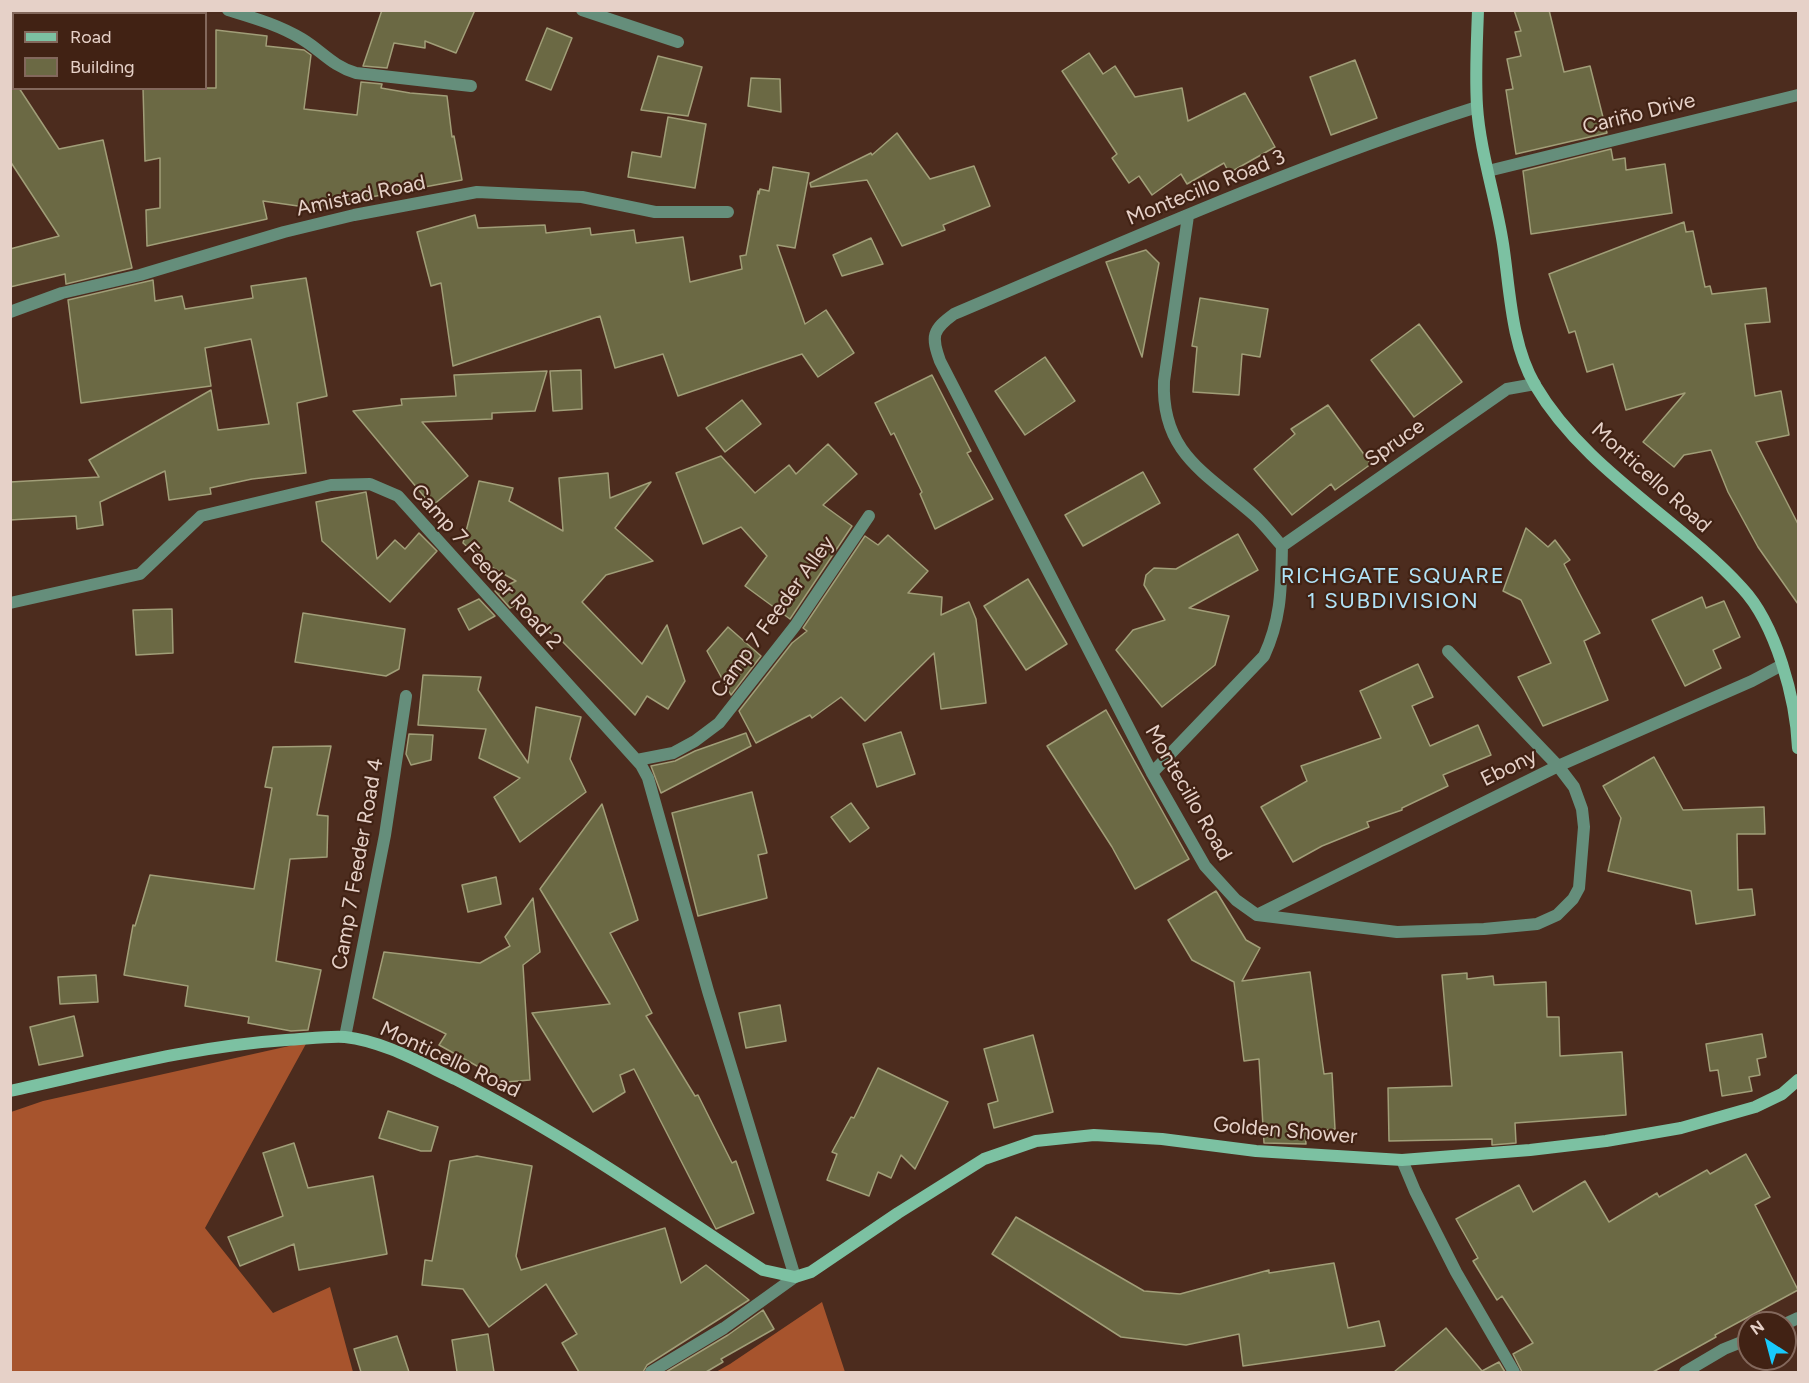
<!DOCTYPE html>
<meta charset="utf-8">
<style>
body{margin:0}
#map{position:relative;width:1809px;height:1383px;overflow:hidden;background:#4c2c1e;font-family:Figtree,sans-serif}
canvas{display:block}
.frame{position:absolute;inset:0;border:12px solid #e6d1c8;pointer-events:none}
.legend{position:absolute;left:12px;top:12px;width:195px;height:78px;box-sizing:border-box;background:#412214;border:2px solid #83685c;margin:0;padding:8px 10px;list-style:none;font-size:18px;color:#e6d1c8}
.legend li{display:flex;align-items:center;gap:12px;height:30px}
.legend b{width:30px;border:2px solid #83685c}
.north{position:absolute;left:1737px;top:1311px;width:60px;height:60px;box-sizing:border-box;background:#412214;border:2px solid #83685c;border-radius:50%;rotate:324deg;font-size:16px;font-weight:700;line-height:24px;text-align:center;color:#e6d1c8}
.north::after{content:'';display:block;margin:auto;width:21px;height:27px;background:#18cafc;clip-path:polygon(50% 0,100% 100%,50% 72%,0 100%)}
</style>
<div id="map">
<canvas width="1809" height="1383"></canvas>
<div class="frame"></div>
<ul class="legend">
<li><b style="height:8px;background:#7cc1a2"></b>Road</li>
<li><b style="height:16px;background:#6b6944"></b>Building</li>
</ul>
<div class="north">N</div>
</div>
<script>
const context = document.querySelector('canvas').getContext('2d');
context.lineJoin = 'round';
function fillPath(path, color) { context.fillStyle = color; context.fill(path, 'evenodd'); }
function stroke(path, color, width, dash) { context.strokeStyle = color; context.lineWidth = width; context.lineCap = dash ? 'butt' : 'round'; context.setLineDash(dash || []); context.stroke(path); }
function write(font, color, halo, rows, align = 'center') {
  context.font = font + ' Figtree,sans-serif'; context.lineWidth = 4.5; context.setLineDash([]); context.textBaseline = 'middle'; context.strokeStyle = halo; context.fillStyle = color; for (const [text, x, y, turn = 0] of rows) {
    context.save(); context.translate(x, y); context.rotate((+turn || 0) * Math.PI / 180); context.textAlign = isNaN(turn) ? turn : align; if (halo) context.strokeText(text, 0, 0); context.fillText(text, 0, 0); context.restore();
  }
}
fillPath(new Path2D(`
 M 307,1042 L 205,1228 L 273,1313 L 330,1287 L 353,1372 L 11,1372 L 11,1112 L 43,1101 Z
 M 822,1302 L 845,1372 L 716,1372 L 730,1364 Z`), '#a7542d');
const building = new Path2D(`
 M 382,10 L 475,10 L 456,53 L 425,41 L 425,48 L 394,43 L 387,68 L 363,66 Z
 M 1514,10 L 1549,10 L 1564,72 L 1590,66 L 1607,133 L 1516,154 L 1506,90 L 1513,89 L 1507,59 L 1521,56 L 1515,32 L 1521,31 Z
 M 547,28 L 572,38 L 551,90 L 526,80 Z
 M 216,30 L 267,36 L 266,46 L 304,50 L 311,55 L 304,109 L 357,115 L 361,82 L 382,84 L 381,88 L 410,93 L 447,96 L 452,137 L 454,136 L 462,180 L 312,208 L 263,201 L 267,219 L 147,246 L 146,210 L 160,208 L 160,158 L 145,161 L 143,88 L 216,88 Z
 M 1089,53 L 1103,74 L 1115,66 L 1135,97 L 1182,88 L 1188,121 L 1245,93 L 1275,147 L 1229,173 L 1224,163 L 1187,184 L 1181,174 L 1152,195 L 1139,176 L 1129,183 L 1112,158 L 1117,154 L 1062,71 Z
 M 658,56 L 702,67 L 688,116 L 641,110 Z
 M 1355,60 L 1377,118 L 1331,135 L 1310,77 Z
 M 10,75 L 14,88 L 19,88 L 59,149 L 103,140 L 132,268 L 66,284 L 65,274 L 10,287 L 10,249 L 59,236 L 10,161 Z
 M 751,78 L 780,79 L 781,112 L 748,106 Z
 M 668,117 L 706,124 L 695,188 L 628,177 L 632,152 L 661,157 Z
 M 897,133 L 930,179 L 974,166 L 990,206 L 943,225 L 945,230 L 902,246 L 867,180 L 811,187 L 810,183 L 871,153 L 872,155 Z
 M 1611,149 L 1613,160 L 1625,158 L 1626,170 L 1665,164 L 1672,213 L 1531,234 L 1523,171 Z
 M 773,167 L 809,173 L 795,248 L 777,245 L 805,324 L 826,310 L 854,353 L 818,377 L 802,354 L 678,396 L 663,354 L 615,368 L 600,316 L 453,366 L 441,283 L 431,286 L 417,232 L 475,215 L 478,228 L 545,225 L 546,233 L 590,228 L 591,235 L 634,230 L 636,243 L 683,237 L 690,282 L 742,269 L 740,256 L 746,255 L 758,191 L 759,194 L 760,189 L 769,191 Z
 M 1684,222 L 1686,232 L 1693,231 L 1705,287 L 1710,286 L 1712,294 L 1766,288 L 1770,322 L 1745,324 L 1755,396 L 1781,391 L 1789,435 L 1756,442 L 1798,524 L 1798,604 L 1758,547 L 1728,492 L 1711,450 L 1684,455 L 1674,467 L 1643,442 L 1685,393 L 1626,410 L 1613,364 L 1587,372 L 1575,331 L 1569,333 L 1549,274 Z
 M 871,238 L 883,264 L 842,276 L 833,255 Z
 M 1146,250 L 1159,263 L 1142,357 L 1106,262 Z
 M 306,278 L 327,396 L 297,403 L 306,473 L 252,479 L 210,488 L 211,494 L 169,500 L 165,471 L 100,502 L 103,525 L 77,529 L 76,516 L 10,520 L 10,482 L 99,477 L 89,460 L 211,390 L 218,430 L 269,424 L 251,339 L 205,348 L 211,386 L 81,403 L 68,300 L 153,280 L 155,301 L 182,296 L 185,309 L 253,298 L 251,286 Z
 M 1200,298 L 1268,309 L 1260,357 L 1242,354 L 1239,395 L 1193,392 L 1197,347 L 1192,346 Z
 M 1419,324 L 1462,382 L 1414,417 L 1371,360 Z
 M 1045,357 L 1075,401 L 1025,435 L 995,391 Z
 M 581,370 L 582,409 L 553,411 L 550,371 Z
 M 547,371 L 535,411 L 492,413 L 492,419 L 422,422 L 468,476 L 432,506 L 353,411 L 402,405 L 401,399 L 456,396 L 454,375 Z
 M 932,375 L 971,451 L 967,453 L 993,499 L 935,529 L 920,494 L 922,492 L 894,433 L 891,435 L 875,403 Z
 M 742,400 L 761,424 L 725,452 L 706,428 Z
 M 1328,405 L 1371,464 L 1335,490 L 1331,484 L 1292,515 L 1254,469 L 1295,434 L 1291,429 Z
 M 828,444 L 857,474 L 823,505 L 852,526 L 790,619 L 745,586 L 767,556 L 741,527 L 703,544 L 676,473 L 721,456 L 755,493 L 789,465 L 796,474 Z
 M 1143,472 L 1160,503 L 1083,546 L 1065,515 Z
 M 608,473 L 610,498 L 651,482 L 615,528 L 653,561 L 606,575 L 582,602 L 642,664 L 667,625 L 685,681 L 668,709 L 647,696 L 635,715 L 555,634 L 554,636 L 517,604 L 510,608 L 495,591 L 516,581 L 488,565 L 463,543 L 479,481 L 513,488 L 509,501 L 563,531 L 559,478 Z
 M 366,492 L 377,559 L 395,540 L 405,549 L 419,533 L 437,551 L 390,602 L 322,541 L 316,502 Z
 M 1526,528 L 1548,547 L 1555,540 L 1570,560 L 1564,564 L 1600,633 L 1584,641 L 1608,700 L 1543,726 L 1518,677 L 1551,663 L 1521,600 L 1503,591 Z
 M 1238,534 L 1258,570 L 1189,608 L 1229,616 L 1215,665 L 1162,707 L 1116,650 L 1133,630 L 1165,620 L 1144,585 L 1146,575 L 1154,568 L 1176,569 Z
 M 888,535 L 928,571 L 908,593 L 942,597 L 941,615 L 969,602 L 976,619 L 986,703 L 941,709 L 934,653 L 865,721 L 841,697 L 812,718 L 810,715 L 756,743 L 739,711 L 792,643 L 807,631 L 803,628 L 865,536 L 878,545 Z
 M 1028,579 L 1067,644 L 1026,670 L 984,606 Z
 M 1702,597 L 1706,608 L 1724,601 L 1740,637 L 1713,650 L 1721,668 L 1685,686 L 1652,620 Z
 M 479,599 L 495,616 L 469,630 L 458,609 Z
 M 172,609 L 173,653 L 136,655 L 133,610 Z
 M 303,613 L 405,629 L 399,669 L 386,676 L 295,662 Z
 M 728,627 L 761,656 L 731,695 L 707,651 Z
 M 1418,664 L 1433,697 L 1412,706 L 1430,746 L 1478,725 L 1491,755 L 1443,775 L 1448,786 L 1402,808 L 1402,810 L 1367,822 L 1369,827 L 1322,846 L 1293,862 L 1261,807 L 1307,781 L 1301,766 L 1381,738 L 1360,691 Z
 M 423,675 L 481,677 L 478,690 L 528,763 L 536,707 L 581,717 L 570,759 L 586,792 L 520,842 L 494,797 L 520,778 L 479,758 L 486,729 L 418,725 Z
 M 1106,710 L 1189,859 L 1135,889 L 1112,847 L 1047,746 Z
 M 901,732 L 915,774 L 877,787 L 863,744 Z
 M 746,733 L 751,746 L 661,793 L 651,766 L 675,761 L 695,751 Z
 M 409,734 L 433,735 L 431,760 L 411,765 L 406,754 Z
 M 331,746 L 317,815 L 328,816 L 327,857 L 290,859 L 276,961 L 321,970 L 308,1030 L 291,1031 L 248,1023 L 249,1017 L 185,1006 L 188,986 L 124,975 L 133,925 L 135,926 L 150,875 L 254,889 L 272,788 L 265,787 L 273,747 Z
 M 1654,757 L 1683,810 L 1764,807 L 1765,834 L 1737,834 L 1738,890 L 1752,889 L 1755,915 L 1696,924 L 1691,891 L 1608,871 L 1621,818 L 1603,786 Z
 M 752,792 L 767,853 L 758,855 L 767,898 L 698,916 L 672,813 Z
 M 851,803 L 869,828 L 850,842 L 831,817 Z
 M 602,804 L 638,920 L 610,933 L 652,1013 L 646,1016 L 695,1096 L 698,1095 L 732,1163 L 736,1161 L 754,1213 L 716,1229 L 634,1069 L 620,1075 L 625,1092 L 593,1112 L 532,1013 L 610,1004 L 540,889 Z
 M 496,877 L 501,904 L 468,912 L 462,885 Z
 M 1216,891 L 1246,940 L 1260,948 L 1242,981 L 1310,972 L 1324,1074 L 1332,1073 L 1335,1129 L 1305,1132 L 1306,1144 L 1264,1143 L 1259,1059 L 1244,1061 L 1234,982 L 1192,960 L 1168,920 Z
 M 533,898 L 540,952 L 523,965 L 530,1080 L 506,1082 L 439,1045 L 446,1034 L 373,998 L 384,952 L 480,963 L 510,946 L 505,937 Z
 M 1467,973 L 1467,979 L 1493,976 L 1494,985 L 1546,982 L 1547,1017 L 1559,1017 L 1560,1056 L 1622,1052 L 1626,1115 L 1515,1123 L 1516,1143 L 1492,1145 L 1492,1139 L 1389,1141 L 1388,1088 L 1452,1086 L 1442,975 Z
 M 96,975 L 98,1002 L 60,1004 L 58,977 Z
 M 780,1005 L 786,1041 L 746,1048 L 739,1013 Z
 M 74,1016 L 83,1056 L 39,1065 L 30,1027 Z
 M 1762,1034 L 1766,1057 L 1757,1059 L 1760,1075 L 1749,1077 L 1752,1091 L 1722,1096 L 1718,1070 L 1710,1071 L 1706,1044 Z
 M 1033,1035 L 1053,1112 L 994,1128 L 988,1104 L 998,1101 L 984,1049 Z
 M 878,1068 L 948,1102 L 915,1169 L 901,1155 L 891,1178 L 878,1172 L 869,1196 L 827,1180 L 837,1154 L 832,1152 L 851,1117 L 854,1118 Z
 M 388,1111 L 438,1127 L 431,1151 L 421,1151 L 379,1138 Z
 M 294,1143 L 308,1188 L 373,1176 L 387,1254 L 299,1270 L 294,1244 L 240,1266 L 228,1237 L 283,1216 L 263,1153 Z
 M 1746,1154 L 1770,1197 L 1755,1205 L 1798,1290 L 1715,1335 L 1716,1337 L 1653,1372 L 1522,1372 L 1513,1354 L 1533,1343 L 1502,1296 L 1497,1300 L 1473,1261 L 1478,1258 L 1456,1219 L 1519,1185 L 1533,1212 L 1585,1181 L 1609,1222 L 1657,1193 L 1659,1197 L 1707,1170 L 1710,1174 Z
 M 477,1156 L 532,1166 L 516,1256 L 521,1270 L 665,1228 L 681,1283 L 706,1265 L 749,1300 L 647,1365 L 643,1372 L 579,1372 L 562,1343 L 577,1334 L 546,1284 L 489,1327 L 463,1289 L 422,1285 L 425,1260 L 432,1261 L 450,1161 Z
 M 1016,1217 L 1144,1291 L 1180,1294 L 1269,1270 L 1269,1273 L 1334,1263 L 1348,1328 L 1379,1321 L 1385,1346 L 1243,1366 L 1239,1334 L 1186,1345 L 1121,1337 L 992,1254 Z
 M 763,1310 L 774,1329 L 721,1359 L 723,1362 L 706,1372 L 666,1372 L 728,1335 Z
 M 1446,1328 L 1482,1371 L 1499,1362 L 1505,1372 L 1394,1372 Z
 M 488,1334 L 494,1372 L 457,1372 L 452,1340 Z
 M 397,1336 L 409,1372 L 361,1372 L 354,1349 Z`);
fillPath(building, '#6b6944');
stroke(building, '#a19e78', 1.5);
stroke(new Path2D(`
 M 228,10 C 254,18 279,25 302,39 C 322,51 332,66 356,73 L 471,86
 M 582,10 L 678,42
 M 124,14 L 151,10
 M 10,36 L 14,34
 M 1488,171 L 1798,95
 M 10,312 L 62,293 L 140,275 L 284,232 L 354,215 L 477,192 L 582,197 L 655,212 L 728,212
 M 1282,546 L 1507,389 L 1535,384
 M 10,603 L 140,574 L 201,516 L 331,485 L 370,484 L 398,496 L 641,765 L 648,778 L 708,991 L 795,1277 L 724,1328 L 651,1372
 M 1448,651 L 1558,766 L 1574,787 L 1582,809 L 1584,827 L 1579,888 L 1573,899 L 1557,915 L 1537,924 L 1484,929 L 1397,932 L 1257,915 L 1236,900 L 1205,866 L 1152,773 L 940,361 C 931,336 932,330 954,314 C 1126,241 1298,164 1477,107
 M 637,760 L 673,753 L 695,741 L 719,723 L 795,626 L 869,516
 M 1152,773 L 1264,656 C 1282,617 1281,587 1282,546 C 1273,536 1264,524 1254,515 C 1206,473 1161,453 1164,381 L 1188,216
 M 1257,915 L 1558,766 L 1752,681 L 1782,665
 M 345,1037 L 385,835 L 406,696
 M 1402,1160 L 1415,1191 L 1456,1272 L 1514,1372
 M 1785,1324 L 1798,1318
 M 1685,1372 L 1724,1349 L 1749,1339`), '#658e7b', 12);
stroke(new Path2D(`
 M 1478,10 C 1477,42 1475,74 1477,106 C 1480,152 1496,198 1503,244 C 1510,290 1511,344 1535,385 C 1585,470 1677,517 1742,588 C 1776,624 1796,700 1798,748
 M 10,1091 C 102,1071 193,1046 286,1040 C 306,1039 326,1036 345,1037 C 383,1041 421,1063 455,1079 C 563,1134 662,1203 763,1270 L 795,1277 L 811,1272 L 898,1213 L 984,1159 L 1036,1141 L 1094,1135 L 1162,1139 L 1256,1151 L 1402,1160 L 1530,1150 L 1606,1141 L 1681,1128 L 1755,1107 L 1782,1094 L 1798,1080`), '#7cc1a2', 12);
write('21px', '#e6d1c8', '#412214', [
 ["Cariño Drive",1639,114,-14],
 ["Montecillo Road 3",1206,188,-22],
 ["Amistad Road",361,196,-12],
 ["Spruce",1395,443,-35],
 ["Monticello Road",1651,478,42],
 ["Camp 7 Feeder Road 2",486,567,48],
 ["Camp 7 Feeder Alley",773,617,-54],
 ["Ebony",1509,768,-26],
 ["Montecillo Road",1188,793,60],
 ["Camp 7 Feeder Road 4",358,864,-80],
 ["Monticello Road",450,1060,25],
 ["Golden Shower",1285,1131,5]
]);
context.letterSpacing = '1.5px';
write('22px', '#b0e3f8', '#412214', [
 ["RICHGATE SQUARE",1393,577],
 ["1 SUBDIVISION",1393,602]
]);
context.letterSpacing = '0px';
</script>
